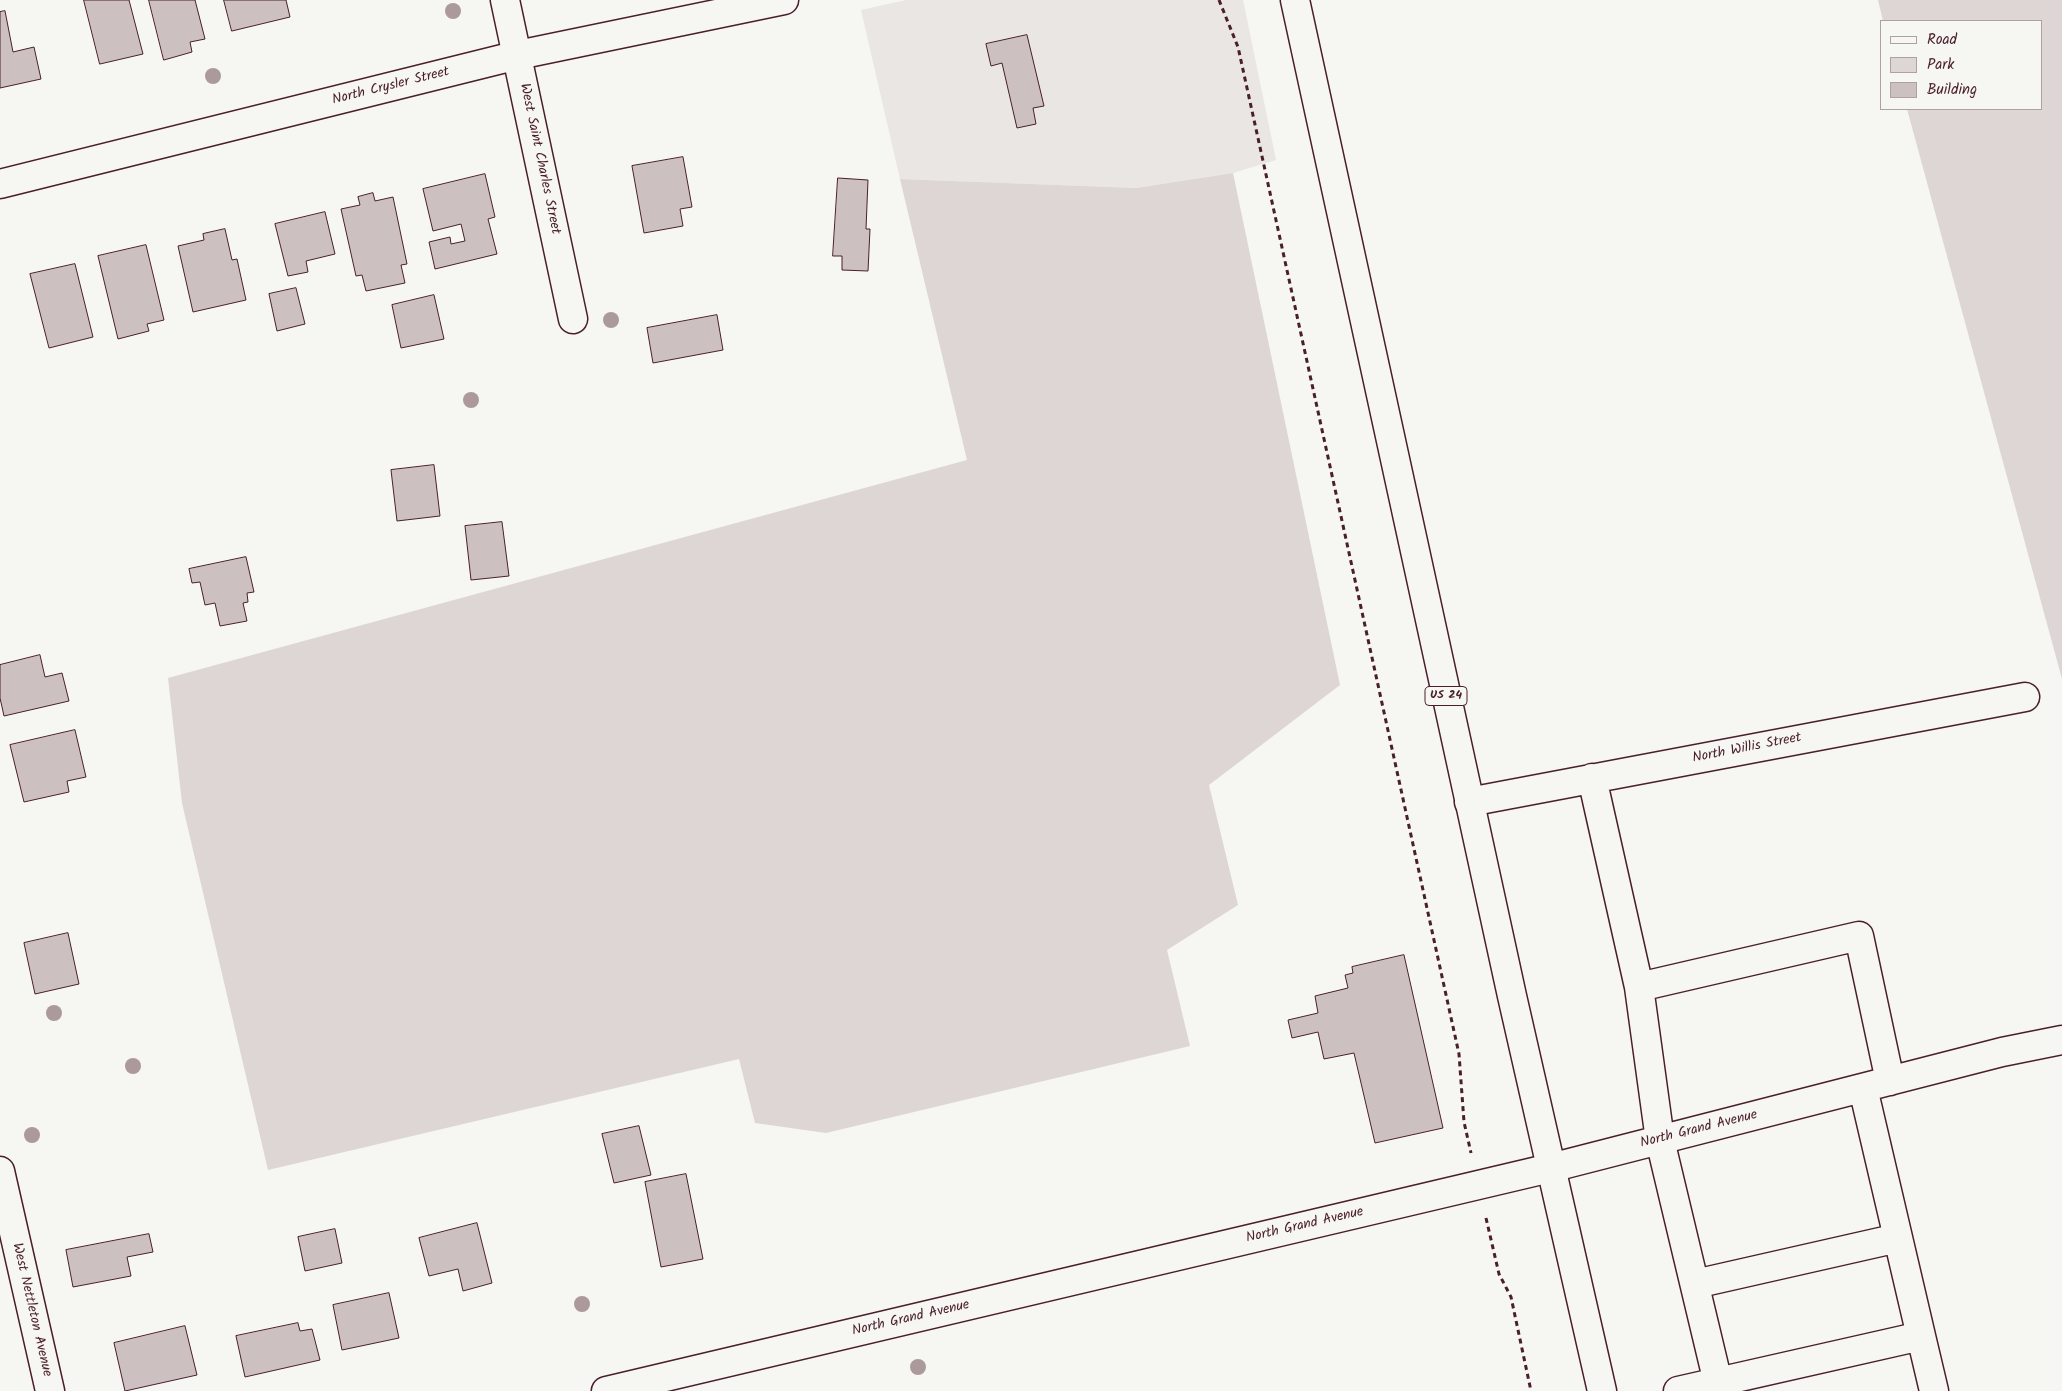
<!DOCTYPE html>
<style>
body{margin:0}
#map{position:relative;width:2062px;height:1391px;overflow:hidden;background:#f6f6f2;font-family:Kalam,sans-serif}
canvas{display:block}
.legend{position:absolute;left:1880px;top:20px;width:162px;height:90px;box-sizing:border-box;background:#f6f6f2;border:1px solid #b1a0a2;margin:0;padding:6px 9px;list-style:none;font-size:15px;color:#4a1f2b}
.legend li{display:flex;align-items:center;gap:10px;height:25px}
.legend b{width:25px;border:1px solid #b1a0a2}
</style>
<div id="map">
<canvas width="2062" height="1391"></canvas>
<ul class="legend">
<li><b style="height:6px;background:#f6f6f2"></b>Road</li>
<li><b style="height:14px;background:#ddd6d5"></b>Park</li>
<li><b style="height:14px;background:#ccc1c0"></b>Building</li>
</ul>
</div>
<script>
const context = document.querySelector('canvas').getContext('2d');
context.lineJoin = 'round';
function fillPath(path, color) { context.fillStyle = color; context.fill(path, 'evenodd'); }
function stroke(path, color, width, dash) { context.strokeStyle = color; context.lineWidth = width; context.lineCap = dash ? 'butt' : 'round'; context.setLineDash(dash || []); context.stroke(path); }
function write(font, color, halo, rows, align = 'center') {
  context.font = font + ' Kalam,sans-serif'; context.lineWidth = 4; context.setLineDash([]); context.textBaseline = 'middle'; context.strokeStyle = halo; context.fillStyle = color; for (const [text, x, y, turn = 0] of rows) {
    context.save(); context.translate(x, y); context.rotate((+turn || 0) * Math.PI / 180); context.textAlign = isNaN(turn) ? turn : align; if (halo) context.strokeText(text, 0, 0); context.fillText(text, 0, 0); context.restore();
  }
}
fillPath(new Path2D(`
 M 906,0 L 1243,0 L 1276,160 L 1233,173 L 1136,188 L 900,179 L 861,10 Z`), '#e9e6e3');
fillPath(new Path2D(`
 M 1878,0 L 2062,0 L 2062,679 L 1907,109 L 2041,109 L 2041,21 L 1883,21 Z
 M 1233,173 L 1340,685 L 1209,785 L 1238,905 L 1167,950 L 1190,1046 L 826,1133 L 755,1123 L 739,1059 L 268,1170 L 182,803 L 168,678 L 967,460 L 900,179 L 1136,188 Z`), '#ddd6d5');
const building = new Path2D(`
 M 84,0 L 129,0 L 143,54 L 100,64 Z
 M 149,0 L 195,0 L 205,39 L 190,42 L 192,52 L 164,60 Z
 M 224,0 L 286,0 L 290,17 L 232,31 Z
 M 5,11 L 13,52 L 34,47 L 41,79 L 0,88 L 0,12 Z
 M 1027,35 L 1044,106 L 1033,108 L 1036,124 L 1017,128 L 1002,63 L 991,66 L 986,44 Z
 M 683,157 L 692,207 L 680,209 L 683,226 L 644,233 L 632,166 Z
 M 485,174 L 495,217 L 488,219 L 497,254 L 435,269 L 429,242 L 450,237 L 451,244 L 465,241 L 461,224 L 433,231 L 423,189 Z
 M 838,178 L 868,180 L 866,229 L 870,229 L 868,271 L 842,270 L 842,256 L 833,256 Z
 M 373,193 L 375,201 L 393,197 L 407,264 L 401,265 L 405,283 L 366,291 L 362,275 L 356,276 L 341,209 L 360,205 L 358,197 Z
 M 325,212 L 335,254 L 306,261 L 308,272 L 288,276 L 275,224 Z
 M 225,229 L 232,260 L 237,259 L 246,300 L 193,312 L 178,246 L 204,240 L 203,234 Z
 M 146,245 L 164,320 L 147,324 L 149,331 L 118,339 L 98,256 Z
 M 75,264 L 93,337 L 49,348 L 30,274 Z
 M 296,288 L 305,324 L 277,331 L 269,294 Z
 M 434,295 L 444,339 L 401,348 L 392,305 Z
 M 717,315 L 723,350 L 653,363 L 647,328 Z
 M 434,465 L 440,516 L 397,521 L 391,470 Z
 M 502,522 L 509,576 L 471,580 L 465,526 Z
 M 246,557 L 254,592 L 247,593 L 248,602 L 243,603 L 247,621 L 220,626 L 215,603 L 205,605 L 200,582 L 192,583 L 189,569 Z
 M 40,655 L 45,677 L 62,673 L 69,701 L 4,716 L 0,698 L 0,665 Z
 M 75,730 L 86,777 L 67,781 L 69,792 L 24,802 L 10,745 Z
 M 68,933 L 79,984 L 35,994 L 24,943 Z
 M 1404,955 L 1443,1128 L 1375,1143 L 1354,1053 L 1324,1059 L 1318,1032 L 1292,1038 L 1288,1020 L 1318,1013 L 1315,996 L 1348,988 L 1345,975 L 1353,973 L 1352,967 Z
 M 639,1126 L 651,1175 L 614,1183 L 602,1134 Z
 M 686,1174 L 703,1259 L 661,1267 L 645,1182 Z
 M 477,1223 L 492,1283 L 463,1291 L 458,1269 L 429,1276 L 419,1238 Z
 M 335,1229 L 342,1263 L 305,1271 L 298,1237 Z
 M 149,1234 L 153,1252 L 127,1257 L 131,1276 L 73,1287 L 66,1250 Z
 M 389,1293 L 399,1338 L 342,1350 L 333,1305 Z
 M 298,1323 L 300,1331 L 312,1329 L 320,1360 L 245,1377 L 236,1336 Z
 M 185,1326 L 197,1375 L 125,1391 L 114,1343 Z`);
fillPath(building, '#ccc1c0');
stroke(building, '#4a1f2b', 1);
const minor = new Path2D(`
 M 505,0 L 573,319
 M 0,184 L 518,55 L 784,0
 M 1592,778 L 1639,987 L 1660,1140 L 1720,1391
 M 1469,802 L 2025,697
 M 1639,987 L 1859,936 L 1890,1081
 M 1863,1088 L 1921,1336
 M 0,1171 L 50,1391
 M 1695,1284 L 1898,1238
 M 606,1391 L 1550,1168 L 2002,1052 L 2062,1040
 M 1678,1391 L 1921,1336 L 1934,1391`);
const major = new Path2D(`
 M 1295,0 L 1512,996 L 1602,1391`);
stroke(minor, '#4a1f2b', 31);
stroke(major, '#4a1f2b', 31);
stroke(new Path2D(`
 M 1219,0 L 1238,47 L 1459,1054 L 1464,1122 L 1471,1153
 M 1486,1218 L 1499,1274 L 1511,1297 L 1531,1391`), '#4a1f2b', 3, [5, 4]);
stroke(minor, '#f6f6f2', 28);
stroke(major, '#f6f6f2', 28);
context.fillStyle = '#ac999c';
for (const [x, y] of [
 [453,11],
 [213,76],
 [611,320],
 [471,400],
 [54,1013],
 [133,1066],
 [32,1135],
 [582,1304],
 [918,1367]
]) { context.beginPath(); context.arc(x, y, 8, 0, 2 * Math.PI); context.fill(); }
for (const [x, y, w] of [
 [1446,696,42]
]) { const box = new Path2D(); box.roundRect(x - w / 2, y - 9.5, w, 19, 4); context.fillStyle = '#f6f6f2'; context.fill(box); stroke(box, '#4a1f2b', 1); }
write('bold 12px', '#4a1f2b', null, [
 ["US 24",1446,696]
]);
write('14px', '#4a1f2b', '#f6f6f2', [
 ["North Crysler Street",391,87,-14],
 ["West Saint Charles Street",539,159,78],
 ["North Willis Street",1747,749,-11],
 ["North Grand Avenue",1699,1130,-14],
 ["North Grand Avenue",1305,1226,-13],
 ["West Nettleton Avenue",31,1310,77],
 ["North Grand Avenue",911,1319,-13]
]);
</script>
